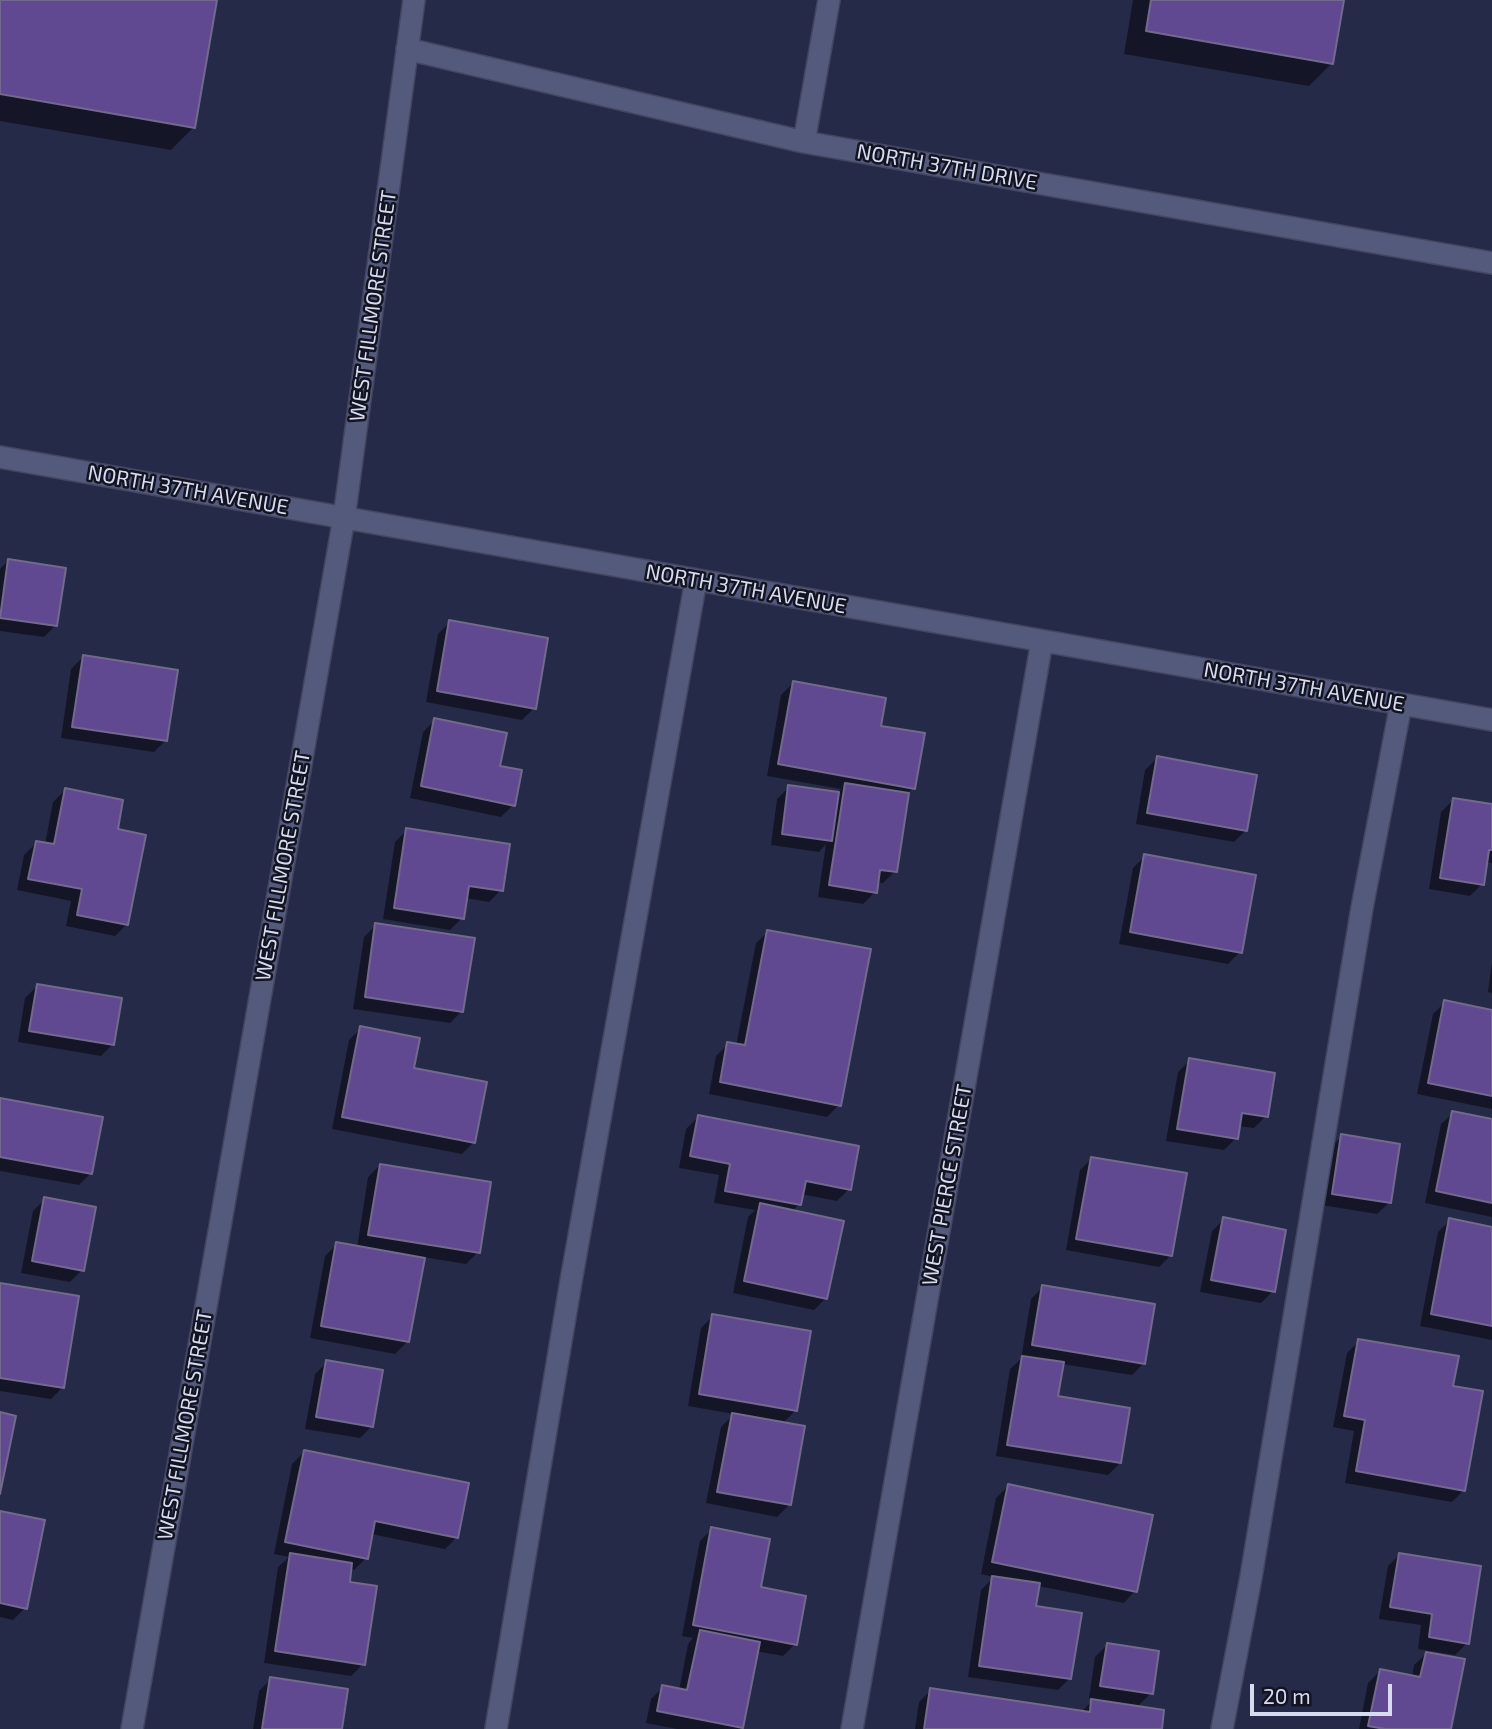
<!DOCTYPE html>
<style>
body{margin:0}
#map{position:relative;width:1492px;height:1729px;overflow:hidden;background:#262a49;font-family:"Exo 2",sans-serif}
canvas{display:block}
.scale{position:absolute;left:1250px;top:1684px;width:142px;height:32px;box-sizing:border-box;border:4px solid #d7dbef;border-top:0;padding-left:9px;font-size:21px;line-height:24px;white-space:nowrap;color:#d7dbef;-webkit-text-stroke:5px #121422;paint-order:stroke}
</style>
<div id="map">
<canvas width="1492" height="1729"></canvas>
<div class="scale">20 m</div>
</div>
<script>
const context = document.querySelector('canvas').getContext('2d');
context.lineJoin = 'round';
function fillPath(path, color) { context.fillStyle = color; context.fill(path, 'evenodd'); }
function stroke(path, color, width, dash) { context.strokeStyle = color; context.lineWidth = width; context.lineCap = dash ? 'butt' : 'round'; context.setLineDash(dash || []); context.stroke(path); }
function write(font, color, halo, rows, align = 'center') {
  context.font = font + ' "Exo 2",sans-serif'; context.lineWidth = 5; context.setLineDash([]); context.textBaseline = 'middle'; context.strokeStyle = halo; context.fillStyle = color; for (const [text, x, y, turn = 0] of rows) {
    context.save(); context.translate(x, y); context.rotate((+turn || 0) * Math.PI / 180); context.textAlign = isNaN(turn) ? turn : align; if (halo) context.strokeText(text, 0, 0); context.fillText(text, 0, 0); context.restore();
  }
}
fillPath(new Path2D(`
 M 0,0 L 215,0 L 194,127 L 171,150 L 0,121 Z
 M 1133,0 L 1342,0 L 1332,63 L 1309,86 L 1124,54 Z
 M 8,561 L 56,625 L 44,637 L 0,631 L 0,569 Z
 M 450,622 L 534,708 L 522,720 L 426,702 L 438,634 Z
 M 83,657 L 166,740 L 154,752 L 61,738 L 71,669 Z
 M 793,683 L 879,727 L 913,788 L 907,794 L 895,871 L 883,883 L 876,882 L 875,892 L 863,904 L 818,897 L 826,844 L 819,852 L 771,845 L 777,799 L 789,787 L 837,793 L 841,789 L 767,776 L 781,695 Z
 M 435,720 L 498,767 L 513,805 L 501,817 L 410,798 L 423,732 Z
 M 1157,758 L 1246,830 L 1234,842 L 1136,824 L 1145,770 Z
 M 65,790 L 116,831 L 127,924 L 115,936 L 66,926 L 71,901 L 17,890 L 24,855 L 36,843 L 45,844 L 53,802 Z
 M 1453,800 L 1492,805 L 1492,863 L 1485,862 L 1482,884 L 1470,896 L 1429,889 L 1441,812 Z
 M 407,830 L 501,890 L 489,902 L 465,898 L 462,918 L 450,930 L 383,919 L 395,842 Z
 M 1145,856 L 1240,952 L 1228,964 L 1119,944 L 1133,868 Z
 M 376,925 L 462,1011 L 450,1023 L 353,1009 L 364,937 Z
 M 768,932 L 839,1105 L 827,1117 L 709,1094 L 716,1056 L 728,1044 L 736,1046 L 756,943 Z
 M 1492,962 L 1492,993 L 1488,992 Z
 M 37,986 L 113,1044 L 101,1056 L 18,1042 L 25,998 Z
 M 1445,1002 L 1492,1011 L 1492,1109 L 1417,1094 L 1433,1014 Z
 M 361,1028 L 412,1069 L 474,1142 L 462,1154 L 332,1129 L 349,1040 Z
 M 1190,1060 L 1266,1116 L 1254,1128 L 1238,1126 L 1236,1138 L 1224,1150 L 1166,1141 L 1178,1072 Z
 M 0,1100 L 91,1173 L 79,1185 L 0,1171 Z
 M 1453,1113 L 1492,1121 L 1492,1217 L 1425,1203 L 1441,1124 Z
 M 698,1117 L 849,1189 L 837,1201 L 801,1194 L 799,1204 L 792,1212 L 826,1298 L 814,1310 L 733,1293 L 748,1217 L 755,1210 L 714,1203 L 719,1175 L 679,1168 L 686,1129 Z
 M 1342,1136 L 1389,1203 L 1377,1214 L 1321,1205 L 1330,1148 Z
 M 1092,1158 L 1171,1255 L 1159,1267 L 1066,1250 L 1080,1170 Z
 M 380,1165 L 478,1252 L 466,1264 L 423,1257 L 407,1342 L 395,1354 L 310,1338 L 325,1256 L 337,1244 L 357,1248 L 368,1177 Z
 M 45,1199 L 82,1270 L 70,1282 L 21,1273 L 33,1211 Z
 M 1224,1219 L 1273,1291 L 1261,1303 L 1200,1292 L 1212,1231 Z
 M 1450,1220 L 1492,1229 L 1492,1340 L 1420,1326 L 1438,1232 Z
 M 0,1285 L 63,1387 L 51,1399 L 0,1391 Z
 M 1043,1287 L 1144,1363 L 1132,1375 L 1062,1364 L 1056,1398 L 1120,1463 L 1108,1475 L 996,1456 L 1010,1369 L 1021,1359 L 1031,1299 Z
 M 713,1316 L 796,1410 L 782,1424 L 789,1505 L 777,1517 L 706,1503 L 721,1427 L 734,1414 L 688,1406 L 701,1328 Z
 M 1359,1341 L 1451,1388 L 1464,1490 L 1452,1502 L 1345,1483 L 1354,1431 L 1333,1427 L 1347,1353 Z
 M 327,1362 L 372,1426 L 360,1438 L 305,1429 L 315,1374 Z
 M 304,1452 L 457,1537 L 445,1549 L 371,1534 L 366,1558 L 354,1570 L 350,1569 L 348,1583 L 363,1664 L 351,1676 L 264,1663 L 278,1567 L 289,1557 L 274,1554 L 292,1464 Z
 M 1008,1486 L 1135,1591 L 1124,1603 L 1038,1586 L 1034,1608 L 1070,1678 L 1058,1690 L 968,1677 L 981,1590 L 994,1577 L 981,1574 L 996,1498 Z
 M 0,1513 L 25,1608 L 13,1620 L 0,1617 Z
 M 712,1529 L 759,1588 L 795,1644 L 783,1656 L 756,1651 L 740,1729 L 677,1729 L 646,1723 L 651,1699 L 663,1687 L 679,1691 L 688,1644 L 693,1638 L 682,1636 L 700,1541 Z
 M 1400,1554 L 1467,1643 L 1455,1655 L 1430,1651 L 1429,1654 L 1450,1729 L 1359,1729 L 1368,1683 L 1380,1671 L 1412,1677 L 1414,1665 L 1429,1651 L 1418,1649 L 1421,1625 L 1379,1619 L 1388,1566 Z
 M 1107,1645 L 1151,1693 L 1136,1708 L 1160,1729 L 915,1729 L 919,1702 L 931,1690 L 1081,1712 L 1094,1699 L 1089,1698 L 1095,1657 Z
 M 271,1679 L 340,1729 L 253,1729 L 259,1691 Z`), '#0007');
const building = new Path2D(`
 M 0,0 L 217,0 L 195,128 L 0,94 Z
 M 1151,0 L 1344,0 L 1333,64 L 1146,31 Z
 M 8,559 L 66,568 L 57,626 L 0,618 Z
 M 449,620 L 548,638 L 536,709 L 437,691 Z
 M 83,655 L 178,670 L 167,741 L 72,727 Z
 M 793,681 L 886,698 L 881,726 L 925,733 L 915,789 L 778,764 Z
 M 434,718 L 507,733 L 500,766 L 522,770 L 515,806 L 421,786 Z
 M 1157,756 L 1257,775 L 1247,831 L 1147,813 Z
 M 845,783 L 909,793 L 897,872 L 880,870 L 877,893 L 829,885 Z
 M 788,785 L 839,792 L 832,841 L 782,834 Z
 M 65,788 L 123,800 L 118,829 L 146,835 L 128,925 L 77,915 L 82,889 L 28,879 L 36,841 L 54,844 Z
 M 1453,798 L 1492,804 L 1492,850 L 1489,850 L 1484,885 L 1440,878 Z
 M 406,828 L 510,844 L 503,891 L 469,886 L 464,919 L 394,908 Z
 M 1144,854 L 1256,875 L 1242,953 L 1130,932 Z
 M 375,923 L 475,938 L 463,1012 L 365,997 Z
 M 767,930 L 871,949 L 841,1106 L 720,1082 L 727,1042 L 745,1045 Z
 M 37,984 L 122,998 L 114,1045 L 29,1031 Z
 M 1444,1000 L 1492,1010 L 1492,1096 L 1428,1083 Z
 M 360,1026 L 420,1038 L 414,1068 L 487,1082 L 475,1143 L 342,1117 Z
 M 1189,1058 L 1275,1073 L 1268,1117 L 1242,1113 L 1238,1139 L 1177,1129 Z
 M 0,1098 L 103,1117 L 92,1174 L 0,1157 Z
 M 1452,1111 L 1492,1119 L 1492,1203 L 1436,1191 Z
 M 698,1115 L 859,1146 L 851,1190 L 806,1181 L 801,1205 L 725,1191 L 730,1164 L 690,1156 Z
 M 1341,1134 L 1400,1144 L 1391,1203 L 1332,1194 Z
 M 1091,1157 L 1187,1173 L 1172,1256 L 1076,1239 Z
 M 380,1164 L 491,1182 L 480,1253 L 368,1235 Z
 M 44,1197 L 96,1207 L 84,1271 L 32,1261 Z
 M 760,1203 L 844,1221 L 827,1299 L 744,1281 Z
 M 1223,1217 L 1286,1230 L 1275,1292 L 1211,1280 Z
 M 1449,1218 L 1492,1227 L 1492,1326 L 1431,1314 Z
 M 336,1242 L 425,1258 L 409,1342 L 321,1326 Z
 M 0,1283 L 79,1296 L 64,1388 L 0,1378 Z
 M 1042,1285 L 1155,1304 L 1145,1364 L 1032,1345 Z
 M 712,1314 L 811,1331 L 797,1411 L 699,1394 Z
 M 1358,1339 L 1459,1356 L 1453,1386 L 1483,1391 L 1465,1491 L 1356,1471 L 1365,1420 L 1344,1416 Z
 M 1022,1356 L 1064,1362 L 1058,1396 L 1130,1408 L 1121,1463 L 1007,1445 Z
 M 326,1360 L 383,1370 L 373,1427 L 316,1417 Z
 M 0,1412 L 16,1416 L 0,1494 Z
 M 732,1413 L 805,1426 L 791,1505 L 717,1492 Z
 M 304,1450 L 469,1483 L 458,1538 L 375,1521 L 368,1559 L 285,1542 Z
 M 1008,1484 L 1153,1515 L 1137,1592 L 992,1562 Z
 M 0,1511 L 45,1520 L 27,1609 L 0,1603 Z
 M 711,1527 L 770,1539 L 761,1587 L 806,1596 L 797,1645 L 693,1625 Z
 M 290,1553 L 352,1563 L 350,1582 L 377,1586 L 365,1665 L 275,1651 Z
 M 1399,1553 L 1481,1566 L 1469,1644 L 1429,1637 L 1432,1614 L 1390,1607 Z
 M 992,1576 L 1040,1583 L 1036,1606 L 1082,1613 L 1071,1679 L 979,1666 Z
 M 700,1630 L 760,1642 L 743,1728 L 657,1711 L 662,1685 L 687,1690 Z
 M 1107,1643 L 1159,1651 L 1153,1694 L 1100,1686 Z
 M 1426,1652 L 1465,1659 L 1451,1729 L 1385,1729 L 1368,1726 L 1380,1669 L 1420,1677 Z
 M 270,1677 L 348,1689 L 342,1729 L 262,1729 Z
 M 930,1688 L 1090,1712 L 1091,1699 L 1164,1710 L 1162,1729 L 924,1729 Z`);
fillPath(building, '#604991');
stroke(building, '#72698d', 2);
const minor = new Path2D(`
 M 407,49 L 804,142 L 1492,263
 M 804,142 L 829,0
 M 0,457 L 1492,720
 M 132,1729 L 344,518 L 414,0
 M 496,1729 L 571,1281 L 696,580
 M 852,1729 L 1042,641
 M 1222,1729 L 1251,1577 L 1362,908 L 1401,704`);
stroke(minor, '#444660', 24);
stroke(minor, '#545a7c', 21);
write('21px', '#d7dbef', '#121422', [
 ["NORTH 37TH DRIVE",947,167,10],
 ["WEST FILLMORE STREET",373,306,-82],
 ["NORTH 37TH AVENUE",188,490,10],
 ["NORTH 37TH AVENUE",746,589,10],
 ["NORTH 37TH AVENUE",1304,687,10],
 ["WEST FILLMORE STREET",283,866,-80],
 ["WEST PIERCE STREET",947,1185,-80],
 ["WEST FILLMORE STREET",185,1425,-80]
]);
</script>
